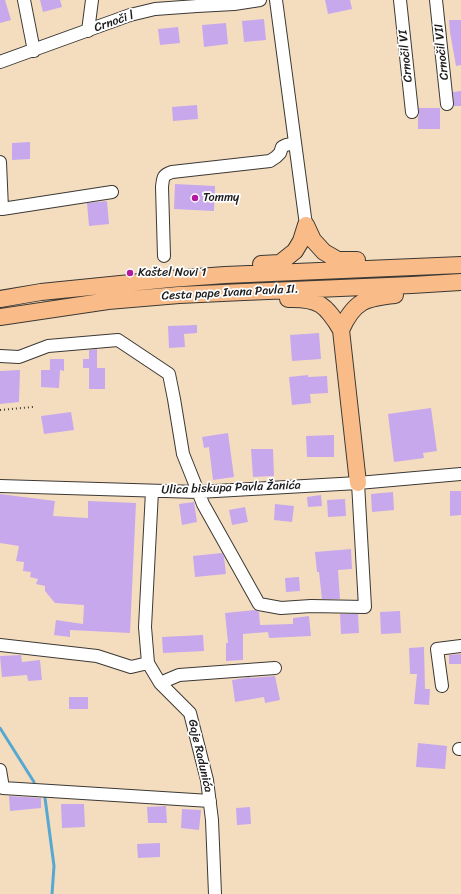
<!DOCTYPE html>
<meta charset="utf-8">
<style>
body{margin:0}
canvas{display:block;background:#f4ddbf}
</style>
<canvas width="461" height="894"></canvas>
<script>
const context = document.querySelector('canvas').getContext('2d');
context.lineJoin = 'round';
function stroke(path, color, width, dash) { context.strokeStyle = color; context.lineWidth = width; context.lineCap = dash ? 'butt' : 'round'; context.setLineDash(dash || []); context.stroke(path); }
function fillPath(path, color) { context.fillStyle = color; context.fill(path, 'evenodd'); }
function write(font, color, halo, rows, align = 'center') {
  context.font = font + ' Sriracha,sans-serif'; context.lineWidth = 3.5; context.setLineDash([]); context.textBaseline = 'middle'; context.strokeStyle = halo; context.fillStyle = color; for (const [text, x, y, turn = 0] of rows) {
    context.save(); context.translate(x, y); context.rotate((+turn || 0) * Math.PI / 180); context.textAlign = isNaN(turn) ? turn : align; if (halo) context.strokeText(text, 0, 0); context.fillText(text, 0, 0); context.restore();
  }
}
stroke(new Path2D(`
 M 0,728 L 34,782
 M 45,798 L 54,866 L 52,894`), '#57a8d1', 3);
fillPath(new Path2D(`
 M 0,0 L 5,0 L 11,20 L 0,23 Z
 M 40,0 L 60,0 L 62,7 L 43,12 Z
 M 325,0 L 350,0 L 352,9 L 328,14 Z
 M 264,19 L 266,40 L 244,42 L 242,21 Z
 M 449,20 L 461,20 L 461,65 L 456,66 L 450,32 Z
 M 226,23 L 228,44 L 204,47 L 202,25 Z
 M 178,27 L 180,43 L 160,45 L 158,29 Z
 M 461,91 L 461,106 L 454,106 L 453,92 Z
 M 197,105 L 198,119 L 173,121 L 172,107 Z
 M 419,108 L 440,108 L 440,129 L 418,129 L 418,117 L 419,115 Z
 M 30,142 L 30,159 L 12,160 L 12,143 Z
 M 175,184 L 215,186 L 214,211 L 174,209 Z
 M 107,201 L 109,224 L 89,226 L 87,203 Z
 M 197,325 L 197,333 L 184,334 L 185,347 L 169,348 L 168,326 Z
 M 319,333 L 321,359 L 292,361 L 290,335 Z
 M 97,349 L 97,368 L 105,368 L 105,389 L 89,389 L 89,368 L 83,368 L 83,359 L 89,359 L 89,350 Z
 M 50,359 L 64,359 L 64,371 L 60,370 L 59,388 L 41,387 L 41,370 L 50,370 Z
 M 20,370 L 19,402 L 0,404 L 0,371 Z
 M 308,375 L 308,377 L 327,376 L 328,393 L 310,394 L 311,403 L 292,405 L 289,377 Z
 M 431,408 L 437,451 L 423,453 L 424,458 L 394,462 L 388,414 Z
 M 71,412 L 74,430 L 44,434 L 41,416 Z
 M 228,433 L 234,477 L 213,480 L 209,447 L 204,448 L 202,437 Z
 M 334,435 L 334,457 L 307,457 L 306,436 Z
 M 251,449 L 273,449 L 274,476 L 253,477 Z
 M 450,491 L 461,491 L 461,515 L 450,516 Z
 M 393,492 L 394,510 L 372,512 L 371,494 Z
 M 0,494 L 55,501 L 53,516 L 88,518 L 88,501 L 136,503 L 130,633 L 70,630 L 70,637 L 54,635 L 56,620 L 83,624 L 84,605 L 55,603 L 45,591 L 45,586 L 36,584 L 38,579 L 30,577 L 31,572 L 23,571 L 24,562 L 16,561 L 19,546 L 0,543 Z
 M 321,495 L 322,506 L 308,507 L 307,497 Z
 M 345,499 L 346,516 L 328,517 L 327,500 Z
 M 194,502 L 197,522 L 182,525 L 179,504 Z
 M 275,504 L 294,506 L 292,522 L 274,520 Z
 M 245,507 L 248,522 L 232,525 L 229,510 Z
 M 351,549 L 352,569 L 338,570 L 340,599 L 322,599 L 319,572 L 317,572 L 315,552 Z
 M 222,553 L 224,557 L 226,574 L 195,577 L 193,556 Z
 M 299,577 L 300,591 L 286,592 L 285,578 Z
 M 255,610 L 259,612 L 260,625 L 293,624 L 293,618 L 309,616 L 311,636 L 269,638 L 268,632 L 243,634 L 243,660 L 226,661 L 226,643 L 228,643 L 225,613 Z
 M 400,611 L 401,633 L 381,634 L 380,612 Z
 M 340,614 L 358,614 L 359,633 L 341,634 Z
 M 203,635 L 204,651 L 163,653 L 162,637 Z
 M 424,647 L 425,689 L 430,689 L 429,705 L 414,704 L 417,674 L 410,674 L 409,648 Z
 M 461,654 L 461,664 L 449,664 L 449,655 Z
 M 21,655 L 22,662 L 40,660 L 42,680 L 28,681 L 27,675 L 2,677 L 0,656 Z
 M 275,676 L 280,700 L 265,703 L 264,697 L 235,702 L 232,680 L 245,678 L 250,677 L 250,678 Z
 M 69,697 L 88,697 L 88,709 L 69,709 Z
 M 418,743 L 447,746 L 445,769 L 416,767 Z
 M 9,796 L 41,798 L 41,808 L 10,811 Z
 M 61,804 L 84,804 L 85,827 L 62,828 Z
 M 166,806 L 167,823 L 148,823 L 147,807 Z
 M 250,807 L 251,824 L 237,825 L 236,808 Z
 M 182,809 L 201,810 L 199,830 L 181,828 Z
 M 160,843 L 160,857 L 138,858 L 137,844 Z`), '#c7a8ec');
const minor = new Path2D(`
 M 24,0 L 34,51
 M 276,0 L 306,225
 M 400,0 L 412,112
 M 436,0 L 447,104
 M 88,31 L 92,0
 M 0,62 L 130,15 L 155,9 L 197,6 L 234,4 L 260,0
 M 0,162 L 2,209 L 112,192
 M 164,256 L 162,187 C 163,177 163,175 172,172 L 270,161 L 276,157 L 280,153 L 282,147 L 286,145 L 295,143
 M 0,356 L 19,357 L 48,346 L 118,340 L 169,374 L 174,399 L 183,454 L 203,504 L 259,604 L 281,608 L 311,606 L 365,607 L 358,483
 M 0,486 L 198,492 L 358,483 L 461,474
 M 152,491 L 145,627 L 148,663 L 160,683 L 190,713 L 207,780 L 212,820 L 215,894
 M 0,645 L 97,656 L 131,667 L 148,663
 M 160,683 L 179,675 L 275,668
 M 442,686 L 437,649 L 461,646
 M 459,749 L 461,749
 M 0,770 L 3,788 L 210,801`);
const major = new Path2D(`
 M 306,225 L 313,240 L 324,252 L 338,260 L 357,260
 M 261,264 L 280,263 L 295,251 L 301,241 L 306,225
 M 0,299 L 41,292 L 170,279 L 225,275 L 461,265
 M 288,299 C 319,298 326,305 341,330 L 358,483
 M 0,317 L 108,301 L 179,295 L 244,292 L 412,285 L 461,282
 M 341,330 C 354,301 365,298 395,295`);
stroke(minor, '#3c3934', 14);
stroke(major, '#3c3934', 18);
stroke(new Path2D(`
 M 0,410 L 33,407`), '#3c3934', 2, [1, 3]);
stroke(minor, '#fff', 12);
stroke(major, '#f9bc89', 16);
for (const [x, y, r, color] of [
 [195,198,4,"#b5179e"],
 [130,273,4,"#b5179e"]
]) { const dot = new Path2D(); dot.arc(x, y, r, 0, 2 * Math.PI); context.fillStyle = color; context.fill(dot); stroke(dot, '#fff', 1.5); }
write('12px', '#1c1c1c', '#fff', [
 ["Crnoči l",114,22,-19],
 ["Crnočil VII",442,52,-96],
 ["Crnočil VI",406,56,-96],
 ["Cesta pape Ivana Pavla II.",230,293,-3],
 ["Ulica biskupa Pavla Žanića",231,488,-2],
 ["Gaje Radunića",200,756,77]
]);
write('12px', '#1c1c1c', '#fff', [
 ["Tommy",203,198],
 ["Kaštel Novi 1",138,273]
], 'left');
</script>
